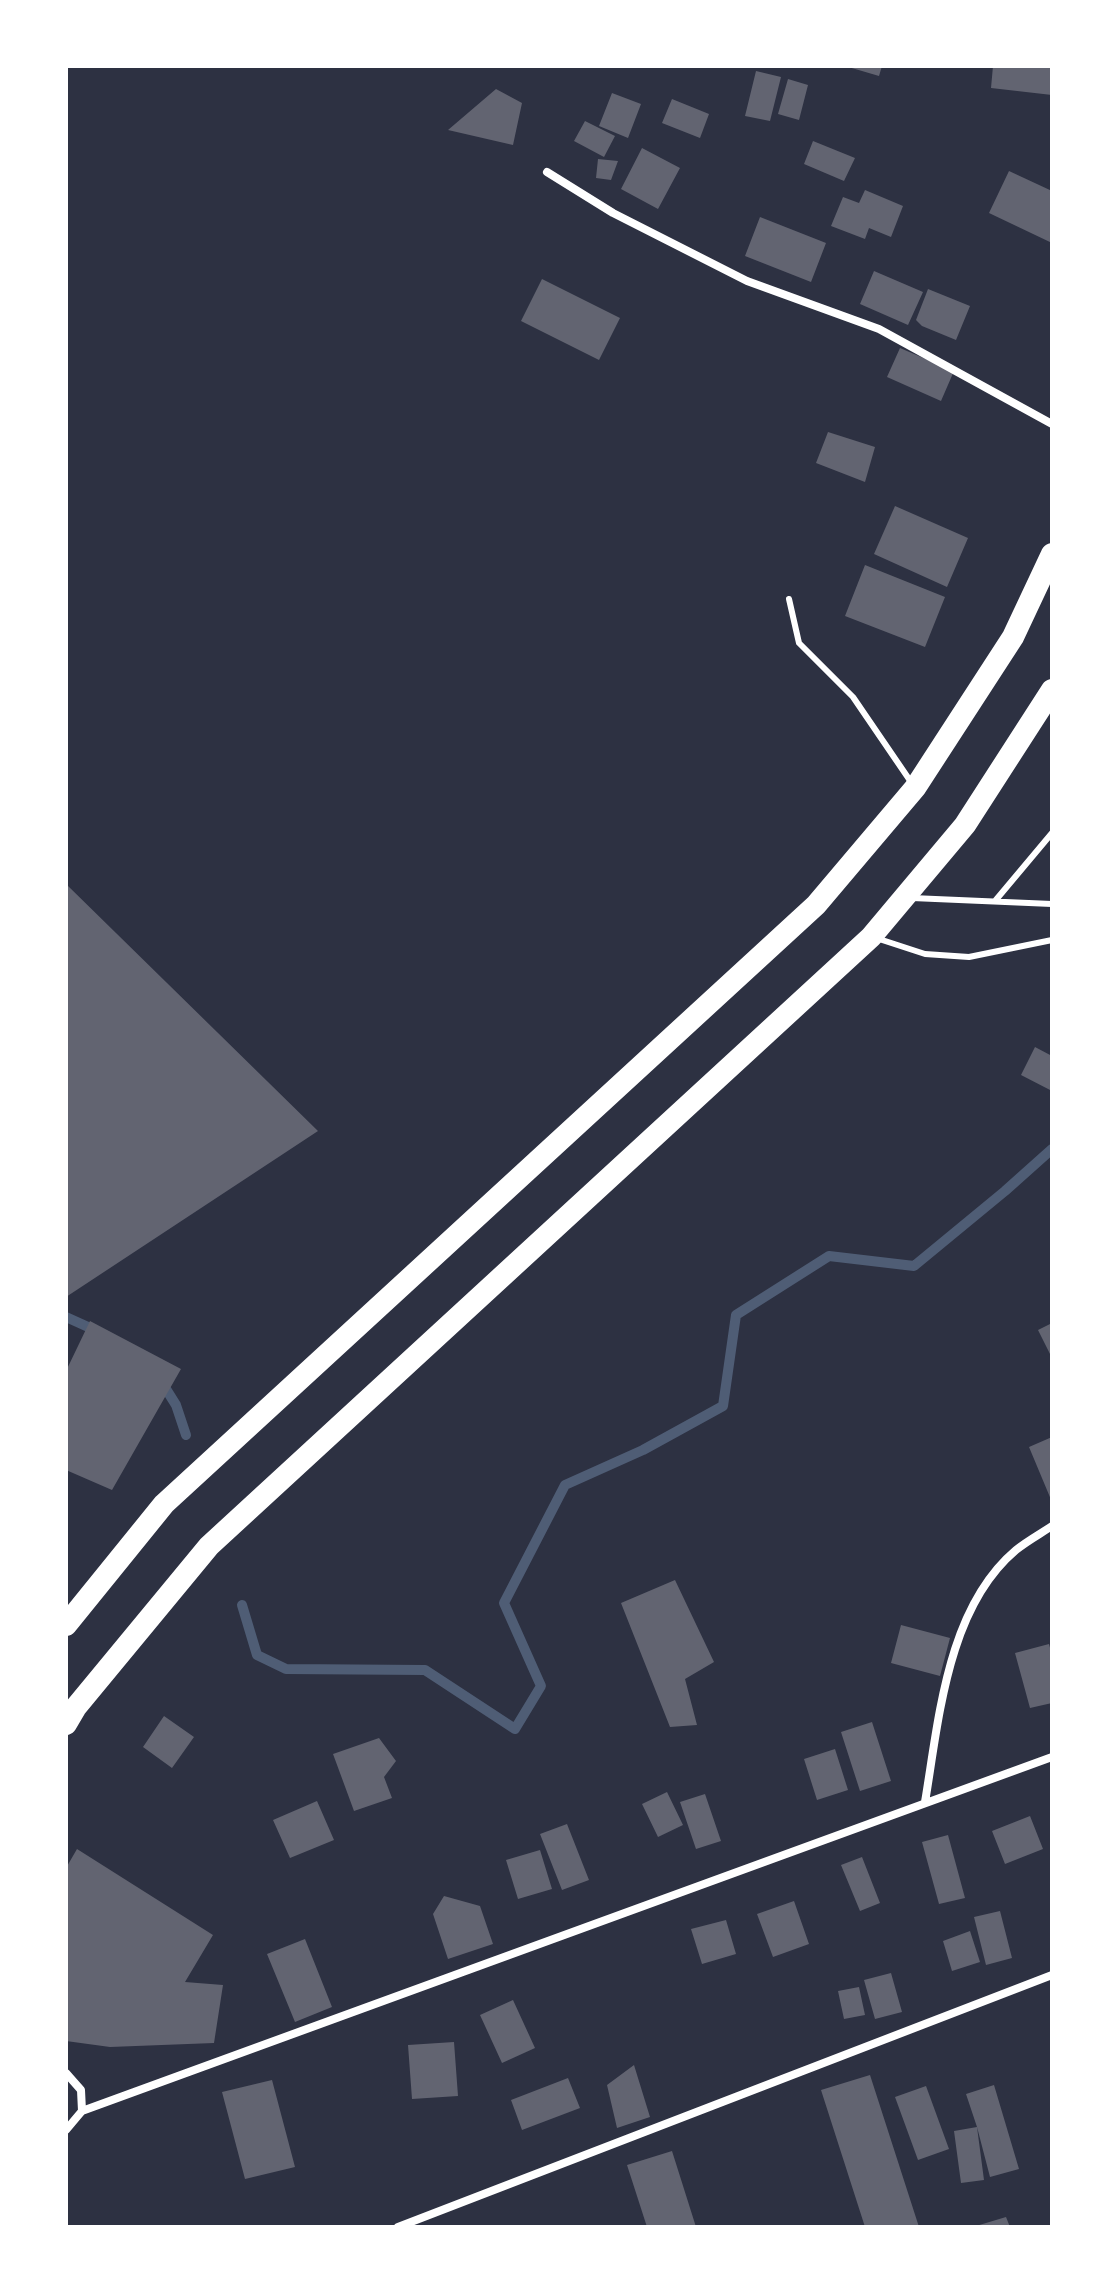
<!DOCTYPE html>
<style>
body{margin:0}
#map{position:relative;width:1118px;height:2293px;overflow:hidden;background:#2d3142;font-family:"Fira Sans Condensed",sans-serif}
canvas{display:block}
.frame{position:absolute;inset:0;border:68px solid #fff;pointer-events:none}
</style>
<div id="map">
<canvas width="1118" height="2293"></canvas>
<div class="frame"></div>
</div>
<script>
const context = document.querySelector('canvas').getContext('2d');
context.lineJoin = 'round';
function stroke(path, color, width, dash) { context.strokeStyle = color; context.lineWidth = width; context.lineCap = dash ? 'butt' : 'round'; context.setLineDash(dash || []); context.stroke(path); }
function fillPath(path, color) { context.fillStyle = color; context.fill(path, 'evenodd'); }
stroke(new Path2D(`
 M 66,1317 L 97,1331
 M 161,1381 L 176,1405 L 186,1435
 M 242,1605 L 257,1655 L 286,1669 L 425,1670 L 515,1729 L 541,1686 L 504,1603 L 565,1485 L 643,1450 L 723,1406 L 736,1315 L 829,1256 L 914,1266 L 1005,1191 L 1052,1149`), '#4f5d75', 10);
fillPath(new Path2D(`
 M 845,66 L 882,66 L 879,76 Z
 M 993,66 L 1052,66 L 1052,95 L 991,88 Z
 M 756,71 L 781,77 L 770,121 L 745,116 Z
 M 788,79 L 808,85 L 799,120 L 778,114 Z
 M 496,89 L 522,103 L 513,145 L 448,130 Z
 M 612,93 L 641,104 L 628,138 L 599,126 Z
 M 672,99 L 709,114 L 700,138 L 662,123 Z
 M 585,121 L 615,136 L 604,157 L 574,141 Z
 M 813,141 L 855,158 L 844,181 L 804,164 Z
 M 642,148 L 680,168 L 658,209 L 621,189 Z
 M 598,159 L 618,161 L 611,180 L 596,178 Z
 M 1009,171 L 1052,191 L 1052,243 L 989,213 Z
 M 865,190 L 903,206 L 891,237 L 869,228 L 865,239 L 831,226 L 843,197 L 859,203 Z
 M 760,217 L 826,243 L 811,282 L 745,256 Z
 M 874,271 L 923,292 L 908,325 L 860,304 Z
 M 542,279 L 620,318 L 599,360 L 521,321 Z
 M 928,289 L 970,306 L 956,340 L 922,326 L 916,320 Z
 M 900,348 L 954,371 L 941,401 L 887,377 Z
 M 828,432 L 875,447 L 865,482 L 816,463 Z
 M 895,506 L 968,538 L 947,587 L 874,554 Z
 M 865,565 L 945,597 L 925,647 L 845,616 Z
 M 66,884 L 318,1131 L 66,1297 Z
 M 1035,1047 L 1052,1056 L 1052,1091 L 1021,1075 Z
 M 90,1321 L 181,1369 L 112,1490 L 66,1470 L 66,1371 Z
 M 1052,1323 L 1052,1358 L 1038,1330 Z
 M 1052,1437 L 1052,1502 L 1029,1447 Z
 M 675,1580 L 714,1662 L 685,1679 L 697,1725 L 670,1727 L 621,1603 Z
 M 901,1625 L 950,1638 L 940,1676 L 891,1663 Z
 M 1049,1644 L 1052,1655 L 1052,1703 L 1030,1708 L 1015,1653 Z
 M 164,1716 L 194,1737 L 172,1768 L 143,1747 Z
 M 872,1722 L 891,1781 L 860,1791 L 841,1732 Z
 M 379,1738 L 396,1761 L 384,1777 L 392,1798 L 354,1811 L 333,1754 Z
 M 835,1749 L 848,1790 L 817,1800 L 804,1759 Z
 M 667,1792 L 683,1825 L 658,1837 L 642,1804 Z
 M 705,1794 L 721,1841 L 696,1849 L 680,1802 Z
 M 317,1801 L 334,1840 L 290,1858 L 273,1820 Z
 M 1030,1816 L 1043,1849 L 1005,1864 L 992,1831 Z
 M 567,1824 L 589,1880 L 562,1890 L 540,1834 Z
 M 948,1835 L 965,1898 L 939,1904 L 922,1842 Z
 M 77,1849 L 213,1935 L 185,1982 L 223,1985 L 214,2043 L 110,2047 L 66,2041 L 66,1868 Z
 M 540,1850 L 552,1889 L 518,1899 L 506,1860 Z
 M 862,1857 L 880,1903 L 860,1911 L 841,1865 Z
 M 444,1896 L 480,1906 L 493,1944 L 448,1959 L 433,1914 Z
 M 794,1901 L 809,1944 L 773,1957 L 757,1914 Z
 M 1000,1911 L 1012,1958 L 986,1965 L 974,1917 Z
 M 726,1920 L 736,1954 L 702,1964 L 691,1929 Z
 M 970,1931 L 980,1962 L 952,1971 L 943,1941 Z
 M 305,1939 L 332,2007 L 295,2022 L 267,1954 Z
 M 891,1973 L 902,2012 L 875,2019 L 864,1980 Z
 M 859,1987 L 865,2015 L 844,2019 L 838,1991 Z
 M 513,2000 L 535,2048 L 502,2063 L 480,2015 Z
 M 454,2042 L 458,2096 L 412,2099 L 408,2045 Z
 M 634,2065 L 650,2117 L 617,2128 L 607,2085 Z
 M 870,2075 L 919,2227 L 865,2227 L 821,2090 Z
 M 568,2078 L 580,2108 L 522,2130 L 511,2100 Z
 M 272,2080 L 295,2167 L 245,2179 L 222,2092 Z
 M 994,2085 L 1019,2169 L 990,2177 L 977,2127 L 984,2180 L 961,2183 L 954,2131 L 977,2127 L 966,2094 Z
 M 926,2086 L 949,2149 L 918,2160 L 895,2097 Z
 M 672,2151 L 696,2227 L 647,2227 L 627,2165 Z
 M 1006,2217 L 1010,2227 L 976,2227 L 976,2226 Z`), '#626471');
stroke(new Path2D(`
 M 789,599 L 799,643 L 853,697 L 911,782
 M 912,898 L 1052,904
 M 995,901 L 1052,833
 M 876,938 L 925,954 L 969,957 L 1052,940`), '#fff', 6);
stroke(new Path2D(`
 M 547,172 L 613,213 L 747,281 L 879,329 L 1052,424
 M 925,1802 C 939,1719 947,1608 1016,1550 C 1027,1541 1040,1534 1052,1526
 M 66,2073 L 81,2090 L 82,2111 L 66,2130
 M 82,2111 L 1052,1757
 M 398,2227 L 1052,1975`), '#fff', 8);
stroke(new Path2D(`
 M 66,1625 L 164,1504 L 816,905 L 915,788 L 1013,637 L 1052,554
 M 66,1724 L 76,1707 L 209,1546 L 871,937 L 965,825 L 1052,690`), '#fff', 22);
</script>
